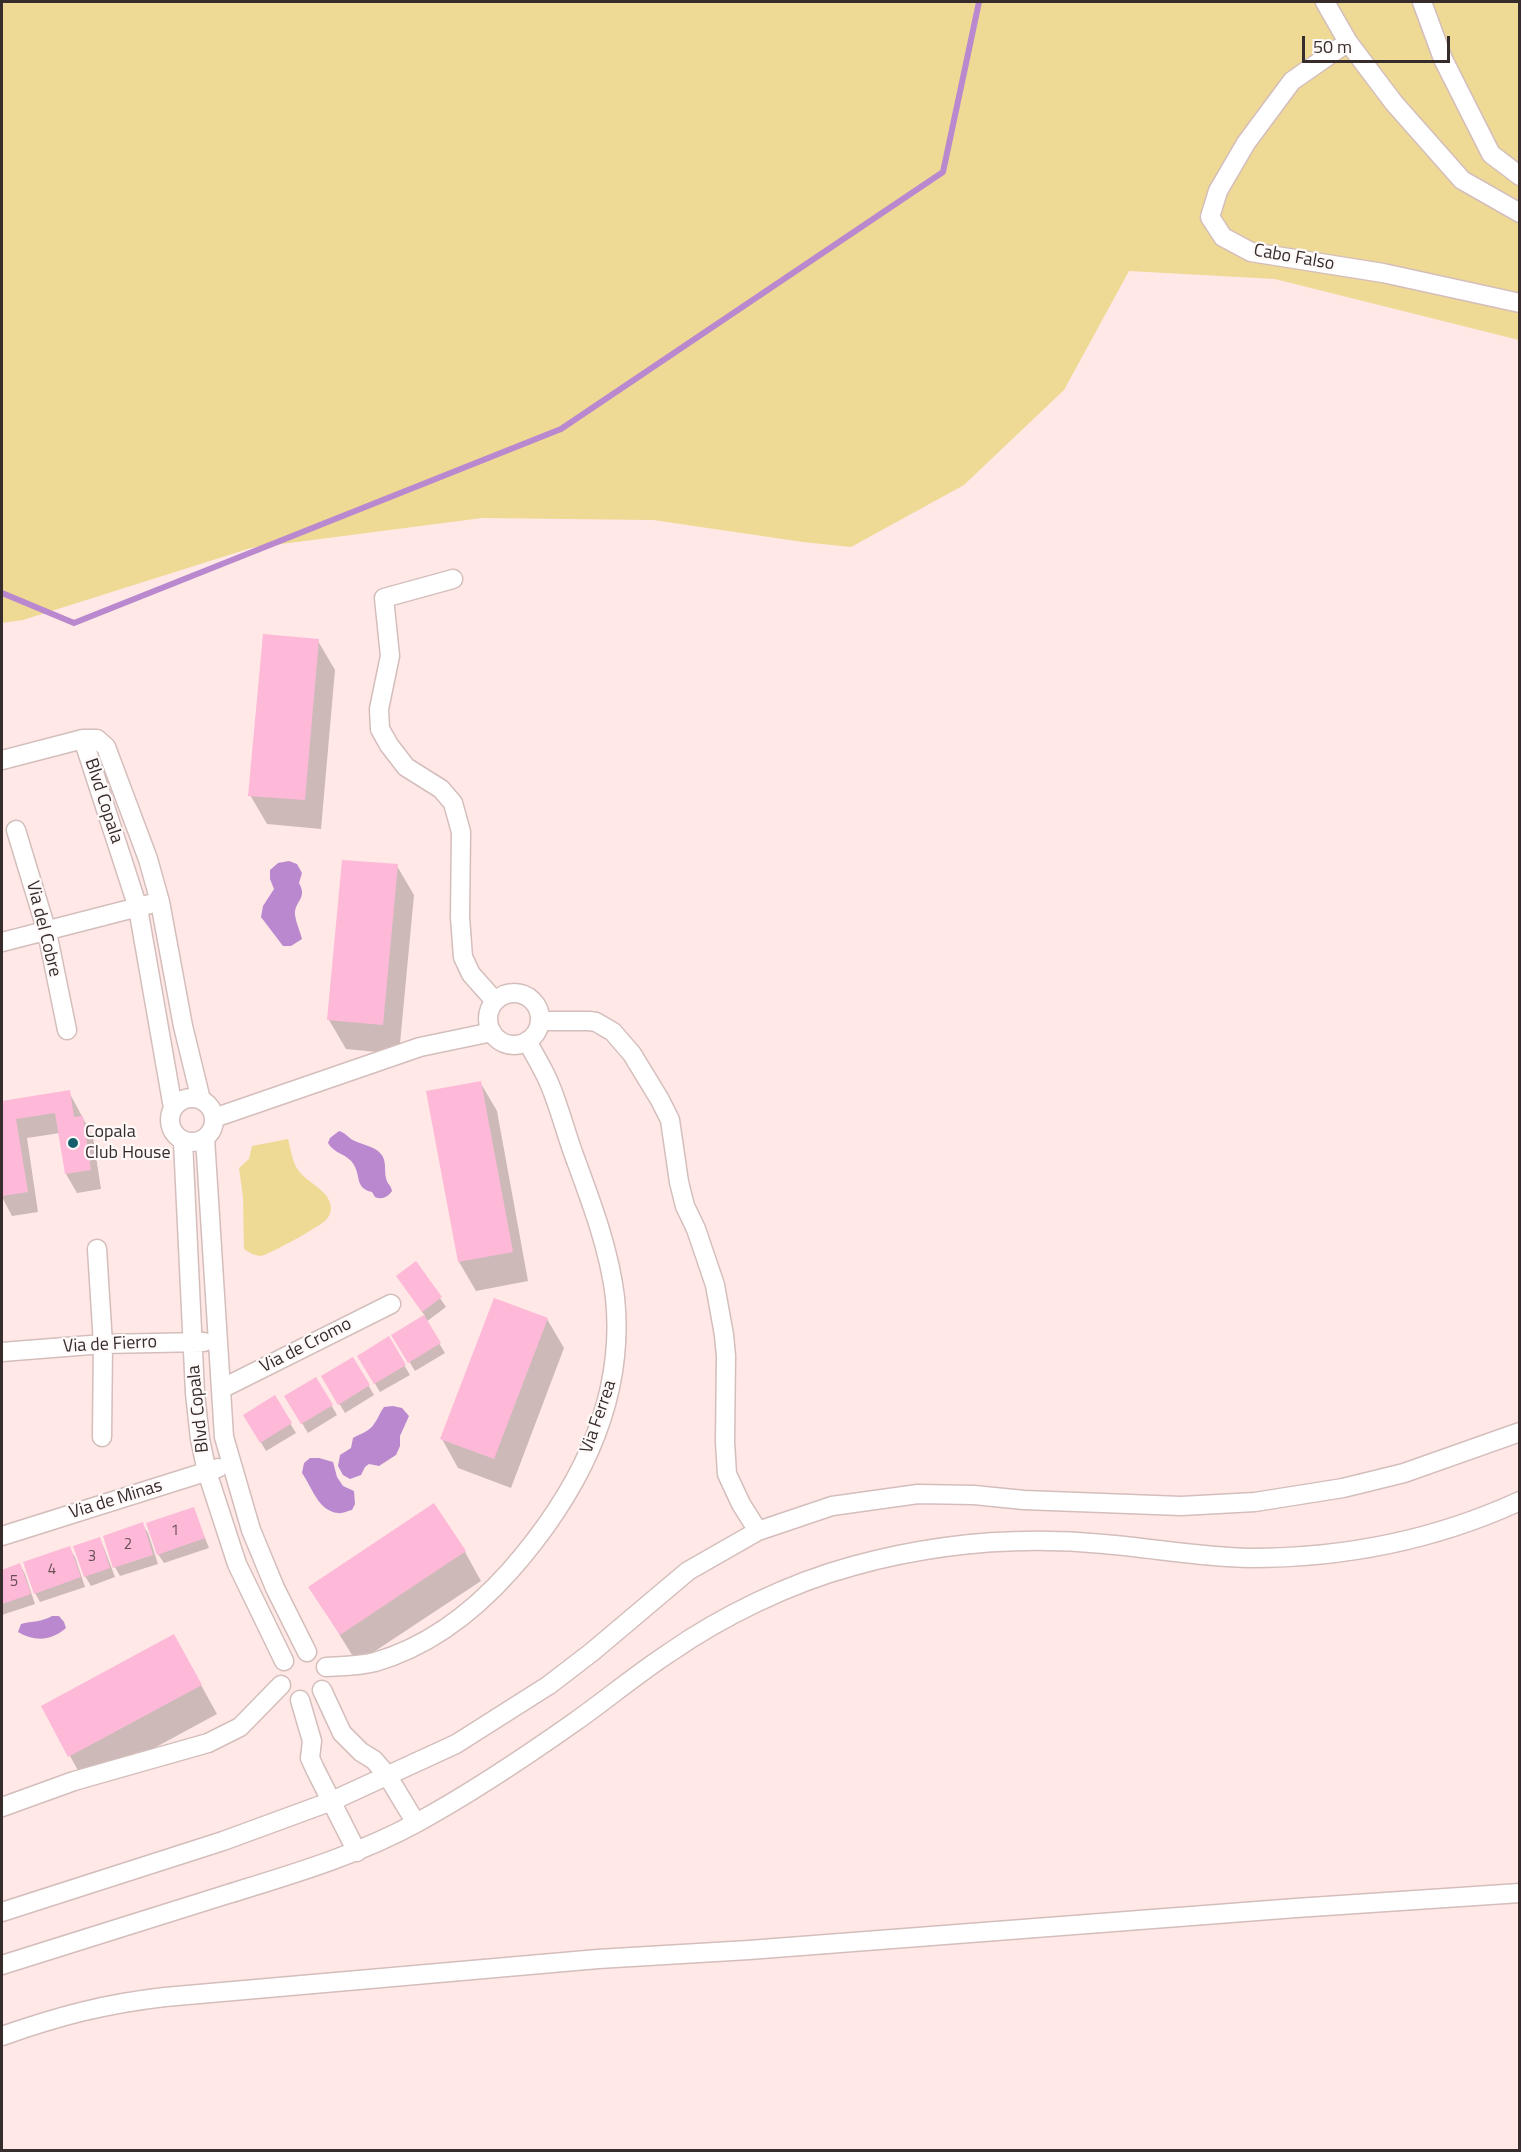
<!DOCTYPE html>
<style>
body{margin:0}
#map{position:relative;width:1521px;height:2152px;overflow:hidden;background:#ffe8e6;font-family:"Titillium Web",sans-serif}
canvas{display:block}
.frame{position:absolute;inset:0;border:3px solid #352c2b;pointer-events:none}
.scale{position:absolute;left:1302px;top:36px;width:148px;height:27px;box-sizing:border-box;border:3px solid #352c2b;border-top:0;padding-left:8px;font-size:18px;line-height:21px;white-space:nowrap;color:#352c2b;-webkit-text-stroke:4px #fffaf9;paint-order:stroke}
</style>
<div id="map">
<canvas width="1521" height="2152"></canvas>
<div class="frame"></div>
<div class="scale">50 m</div>
</div>
<script>
const context = document.querySelector('canvas').getContext('2d');
context.lineJoin = 'round';
function fillPath(path, color) { context.fillStyle = color; context.fill(path, 'evenodd'); }
function stroke(path, color, width, dash) { context.strokeStyle = color; context.lineWidth = width; context.lineCap = dash ? 'butt' : 'round'; context.setLineDash(dash || []); context.stroke(path); }
function write(font, color, halo, rows, align = 'center') {
  context.font = font + ' "Titillium Web",sans-serif'; context.lineWidth = 4.5; context.setLineDash([]); context.textBaseline = 'middle'; context.strokeStyle = halo; context.fillStyle = color; for (const [text, x, y, turn = 0] of rows) {
    context.save(); context.translate(x, y); context.rotate((+turn || 0) * Math.PI / 180); context.textAlign = isNaN(turn) ? turn : align; if (halo) context.strokeText(text, 0, 0); context.fillText(text, 0, 0); context.restore();
  }
}
fillPath(new Path2D(`
 M 2,2 L 1519,2 L 1519,340 L 1275,279 L 1129,271 L 1064,390 L 964,485 L 851,547 L 803,542 L 653,520 L 482,518 L 251,548 L 23,620 L 2,623 Z
 M 288,1139 C 291,1150 292,1161 298,1170 C 307,1183 330,1190 331,1208 C 331,1212 329,1217 326,1220 C 319,1227 270,1254 261,1256 C 255,1256 248,1252 244,1249 L 243,1197 L 239,1168 L 249,1159 L 252,1146 Z`), '#eed995');
fillPath(new Path2D(`
 M 289,861 L 297,864 L 302,873 L 299,883 C 308,899 294,901 295,915 C 296,923 300,931 302,939 L 291,946 L 283,946 L 261,917 L 263,906 L 274,889 L 270,879 L 270,870 L 278,863 Z
 M 339,1131 C 345,1133 346,1135 351,1139 C 360,1145 374,1145 381,1154 C 387,1161 384,1171 386,1178 C 387,1184 391,1185 392,1191 C 388,1197 382,1200 375,1197 L 372,1192 C 355,1188 361,1177 354,1165 C 348,1154 334,1154 328,1143 L 330,1138 Z
 M 393,1406 L 402,1408 L 409,1416 L 400,1436 L 400,1446 L 396,1455 L 379,1466 L 369,1464 L 365,1467 L 361,1475 L 350,1479 L 343,1475 L 338,1466 L 340,1455 L 351,1448 L 353,1438 C 360,1434 370,1431 374,1424 C 378,1419 380,1412 384,1407 Z
 M 310,1458 L 319,1458 L 333,1462 L 337,1477 L 343,1486 L 354,1491 L 355,1504 L 352,1510 C 347,1511 342,1514 338,1513 C 318,1511 312,1487 302,1473 L 304,1463 Z
 M 52,1616 L 59,1616 L 64,1622 L 66,1628 C 51,1641 35,1642 18,1632 L 21,1624 C 32,1621 42,1622 52,1616 Z`), '#ba88ce');
fillPath(new Path2D(`
 M 318,641 L 335,670 L 321,829 L 267,824 L 250,795 Z
 M 397,866 L 414,895 L 399,1054 L 346,1049 L 329,1020 Z
 M 480,1082 L 497,1111 L 528,1281 L 476,1291 L 459,1262 Z
 M 69,1092 L 93,1137 L 101,1189 L 77,1193 L 66,1174 L 60,1133 L 27,1138 L 38,1212 L 12,1216 L 2,1197 L 2,1102 Z
 M 416,1263 L 446,1307 L 426,1322 L 445,1353 L 415,1371 L 393,1335 L 425,1316 L 403,1285 Z
 M 547,1319 L 564,1348 L 511,1488 L 458,1468 L 442,1439 Z
 M 388,1338 L 410,1375 L 380,1392 L 359,1357 Z
 M 353,1359 L 374,1395 L 345,1413 L 323,1377 Z
 M 316,1379 L 337,1415 L 308,1433 L 286,1397 Z
 M 274,1397 L 296,1433 L 266,1451 L 245,1415 Z
 M 193,1508 L 209,1548 L 164,1563 L 158,1554 Z
 M 142,1524 L 148,1533 L 158,1564 L 120,1576 L 115,1567 Z
 M 99,1538 L 104,1548 L 115,1577 L 91,1586 L 85,1576 Z
 M 69,1548 L 75,1557 L 85,1587 L 40,1602 L 35,1593 Z
 M 465,1552 L 481,1581 L 357,1663 L 310,1587 Z
 M 20,1565 L 25,1574 L 35,1604 L 2,1615 L 2,1571 Z
 M 190,1665 L 217,1714 L 86,1785 L 43,1707 Z`), '#0003');
stroke(new Path2D(`
 M 2,593 L 74,623 L 561,429 L 943,172 L 979,2`), '#ba88ce', 6);
fillPath(new Path2D(`
 M 263,634 L 319,639 L 305,800 L 248,796 Z
 M 342,860 L 398,864 L 383,1025 L 327,1020 Z
 M 481,1081 L 513,1252 L 458,1262 L 426,1091 Z
 M 70,1090 L 74,1117 L 83,1116 L 91,1170 L 65,1174 L 55,1113 L 16,1119 L 28,1192 L 2,1196 L 2,1101 Z
 M 416,1261 L 442,1297 L 422,1312 L 396,1276 Z
 M 494,1298 L 548,1318 L 494,1459 L 440,1439 Z
 M 424,1315 L 441,1343 L 408,1363 L 391,1335 Z
 M 389,1336 L 406,1365 L 374,1384 L 357,1356 Z
 M 353,1357 L 370,1385 L 338,1405 L 321,1376 Z
 M 316,1377 L 333,1405 L 301,1424 L 284,1396 Z
 M 275,1395 L 292,1423 L 260,1443 L 243,1415 Z
 M 434,1503 L 466,1551 L 340,1635 L 308,1587 Z
 M 194,1507 L 205,1538 L 157,1555 L 146,1523 Z
 M 143,1522 L 153,1555 L 113,1568 L 103,1536 Z
 M 100,1537 L 110,1568 L 84,1577 L 73,1546 Z
 M 70,1546 L 81,1577 L 34,1594 L 23,1562 Z
 M 20,1563 L 31,1594 L 2,1604 L 2,1570 Z
 M 174,1634 L 202,1685 L 68,1757 L 41,1706 Z`), '#feb8d8');
const minor = new Path2D(`
 M 1325,2 L 1348,42 L 1394,103 L 1462,180 L 1520,213
 M 1422,2 L 1443,59 L 1491,154 L 1520,176
 M 1348,42 L 1292,81 L 1246,143 L 1218,191 L 1210,217 L 1223,237 L 1251,252 L 1383,273 L 1520,303
 M 453,579 L 384,598 L 390,656 L 379,709 L 380,729 L 389,745 L 406,767 L 441,789 L 453,803 L 461,832 L 460,917 L 463,957 L 471,974 L 495,1001
 M 83,739 L 138,908 L 173,1108
 M 2,760 L 83,739 L 97,739 L 106,747 L 148,859 L 160,902 L 183,1026 L 201,1100
 M 16,830 L 47,932 L 67,1030
 M 2,942 L 150,904
 M488 1019a26 26 0 1 1 52 0a26 26 0 1 1-52 0Z
 M 540,1021 L 589,1021 L 596,1022 L 613,1032 L 632,1054 L 660,1100 L 670,1120 L 679,1182 L 685,1206 L 696,1229 L 715,1285 L 724,1335 L 726,1356 L 725,1442 L 727,1474 L 741,1504 L 758,1531
 M170 1120a22 22 0 1 1 44 0a22 22 0 1 1-44 0Z
 M 214,1118 L 420,1047 L 492,1032
 M 205,1138 L 224,1437 L 251,1530 L 275,1588 L 307,1652
 M 183,1141 L 195,1393 L 200,1439 L 207,1472 L 237,1564 L 284,1661
 M 97,1249 L 103,1344 L 102,1437
 M 2,1352 L 103,1344 L 204,1342
 M 221,1389 L 391,1304
 M 2,1536 L 218,1468
 M 326,1667 C 342,1666 359,1666 375,1662 C 427,1647 473,1612 509,1572 C 577,1495 626,1403 615,1297 C 609,1249 592,1204 575,1158 C 566,1134 560,1109 550,1085 C 544,1070 535,1056 527,1041
 M 322,1690 L 342,1733 L 361,1752 L 374,1760 L 387,1775 L 416,1823
 M 300,1700 L 312,1741 L 310,1758 L 315,1769 L 357,1852
 M 2,1807 L 74,1781 L 208,1743 L 240,1727 L 281,1685
 M 2,1912 L 223,1841 L 332,1801 L 456,1744 L 549,1685 L 592,1652 L 688,1571 L 758,1531 L 832,1506 L 918,1494 L 974,1495 L 1024,1500 L 1181,1506 L 1255,1502 L 1343,1488 L 1404,1473 L 1520,1432
 M 2,1965 C 77,1942 152,1918 228,1894 C 293,1874 358,1855 418,1822 C 473,1792 525,1757 576,1721 C 607,1699 637,1674 669,1653 C 722,1616 790,1583 853,1566 C 933,1544 1020,1536 1104,1544 C 1152,1548 1200,1557 1250,1558 C 1342,1558 1435,1540 1520,1501
 M 2,2036 C 59,2016 104,2004 165,1997 L 598,1959 L 749,1950 L 1296,1908 L 1520,1893`);
stroke(minor, '#d4bebc', 21);
stroke(minor, '#fff', 18);
for (const [x, y, r, color] of [
 [73,1143,6,"#16606e"]
]) { const dot = new Path2D(); dot.arc(x, y, r, 0, 2 * Math.PI); context.fillStyle = color; context.fill(dot); stroke(dot, '#fffaf9', 2); }
write('15px', '#674f56', null, [
 ["1",175,1531],
 ["2",128,1545],
 ["3",92,1557],
 ["4",52,1570],
 ["5",14,1582]
]);
write('18px', '#352c2b', '#fffaf9', [
 ["Cabo Falso",1294,258,10],
 ["Blvd Copala",103,801,72],
 ["Via del Cobre",43,929,76],
 ["Via de Fierro",110,1345,-3],
 ["Via de Cromo",306,1346,-27],
 ["Blvd Copala",199,1409,-96],
 ["Via Ferrea",599,1417,-71],
 ["Via de Minas",116,1500,-17]
]);
write('18px', '#352c2b', '#fffaf9', [
 ["Copala",85,1133],
 ["Club House",85,1154]
], 'left');
</script>
